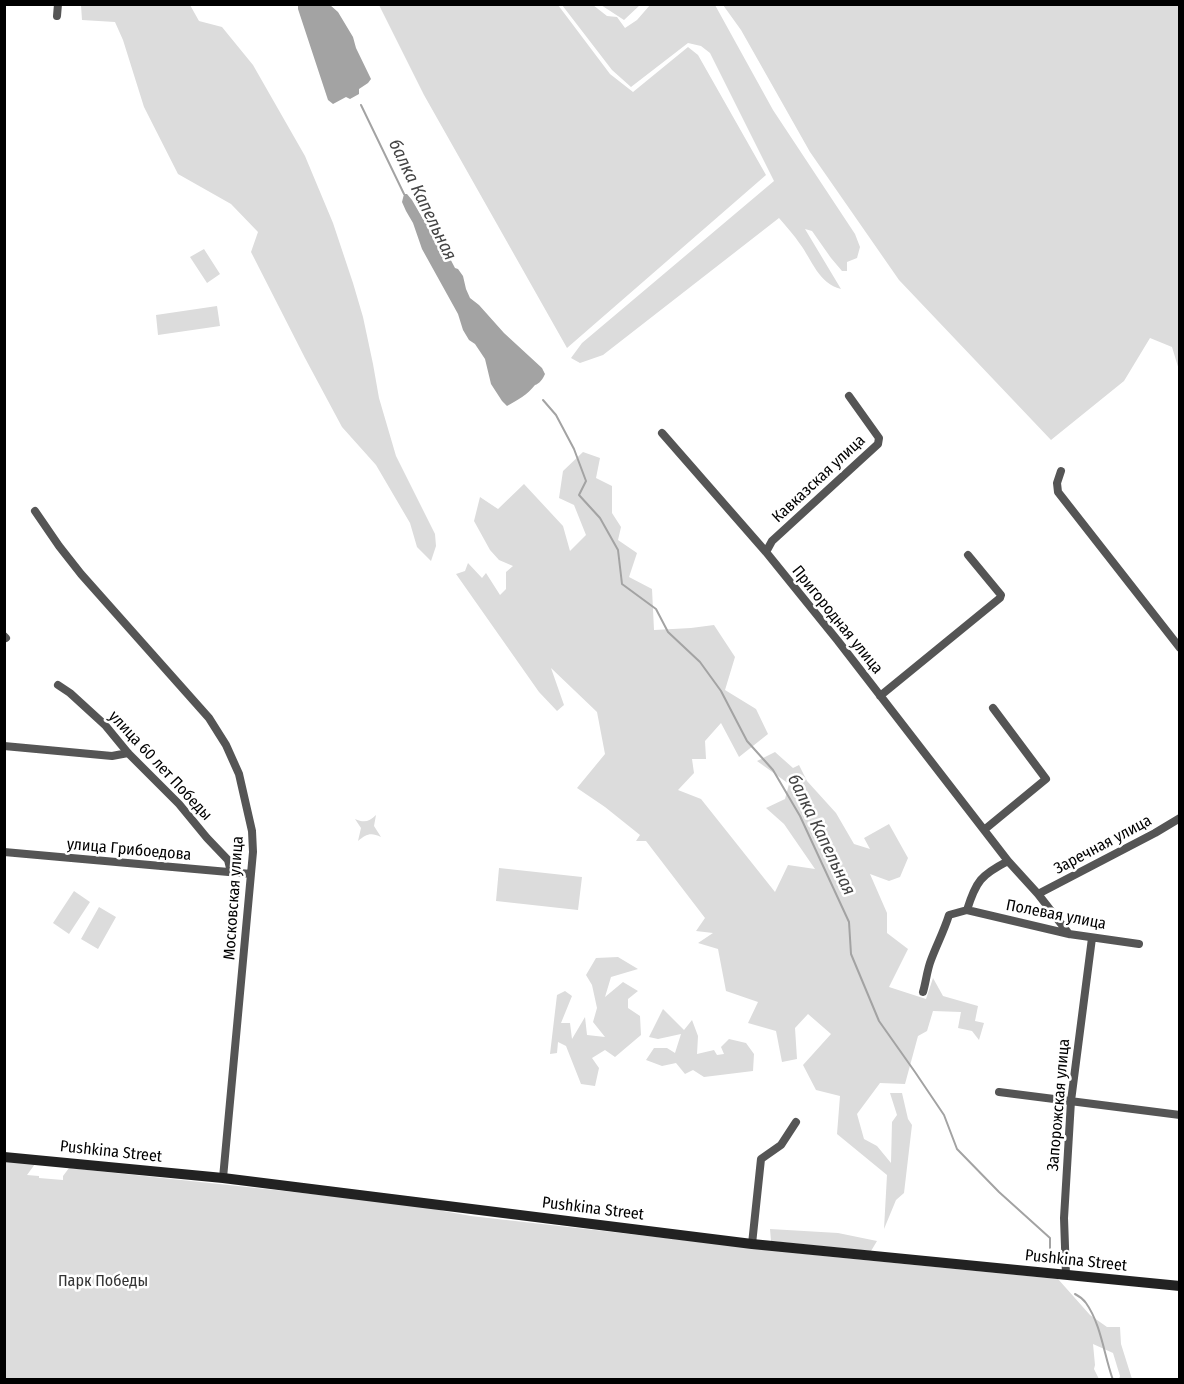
<!DOCTYPE html>
<meta charset="utf-8">
<style>
body{margin:0}
#map{position:relative;width:1184px;height:1384px;overflow:hidden;background:#fff;font-family:"Fira Sans Condensed",sans-serif}
canvas{display:block}
.frame{position:absolute;inset:0;border:6px solid #000;pointer-events:none}
</style>
<div id="map">
<canvas width="1184" height="1384"></canvas>
<div class="frame"></div>
</div>
<script>
const context = document.querySelector('canvas').getContext('2d');
context.lineJoin = 'round';
function fillPath(path, color) { context.fillStyle = color; context.fill(path, 'evenodd'); }
function stroke(path, color, width, dash) { context.strokeStyle = color; context.lineWidth = width; context.lineCap = dash ? 'butt' : 'round'; context.setLineDash(dash || []); context.stroke(path); }
function write(font, color, halo, rows, align = 'center') {
  context.font = font + ' "Fira Sans Condensed",sans-serif'; context.lineWidth = 5; context.setLineDash([]); context.textBaseline = 'middle'; context.strokeStyle = halo; context.fillStyle = color; for (const [text, x, y, turn = 0] of rows) {
    context.save(); context.translate(x, y); context.rotate((+turn || 0) * Math.PI / 180); context.textAlign = isNaN(turn) ? turn : align; if (halo) context.strokeText(text, 0, 0); context.fillText(text, 0, 0); context.restore();
  }
}
fillPath(new Path2D(`
 M 81,5 L 190,5 L 199,21 L 222,27 L 253,65 L 305,156 L 333,223 L 353,283 L 363,317 L 373,364 L 379,398 L 396,456 L 435,534 L 436,546 L 431,561 L 417,547 L 410,523 L 376,465 L 342,427 L 305,358 L 251,252 L 258,232 L 231,204 L 178,174 L 144,107 L 123,40 L 115,22 L 82,20 Z
 M 379,5 L 558,5 L 610,74 L 633,92 L 688,47 L 698,55 L 766,175 L 567,348 L 424,95 Z
 M 562,5 L 593,5 L 607,16 L 617,17 L 625,28 L 637,20 L 650,5 L 715,5 L 773,110 L 855,234 L 860,247 L 857,258 L 847,262 L 847,271 L 842,271 L 831,258 L 812,231 L 805,229 L 841,289 C 819,284 812,260 800,244 C 794,235 786,226 779,218 L 603,355 L 580,363 L 571,358 L 582,343 L 774,181 L 710,53 L 701,46 L 688,43 L 631,87 L 612,70 Z
 M 601,5 L 640,5 L 624,20 Z
 M 723,5 L 1179,5 L 1179,370 L 1172,347 L 1150,338 L 1124,381 L 1051,440 L 899,280 L 810,152 L 741,30 Z
 M 204,249 L 220,274 L 207,283 L 190,257 Z
 M 217,306 L 220,326 L 158,335 L 156,315 Z
 M 583,452 L 600,458 L 596,478 L 612,486 L 612,513 L 621,527 L 618,540 L 637,553 L 629,577 L 652,589 L 654,630 L 691,628 L 714,625 L 735,657 L 725,690 L 756,709 L 768,734 L 739,757 L 721,723 L 705,741 L 706,759 L 692,759 L 694,773 L 678,790 L 701,799 L 775,892 L 788,865 L 815,869 L 784,824 L 766,808 L 785,799 L 789,784 L 757,761 L 775,752 L 793,768 L 799,765 L 807,781 L 836,813 L 854,844 L 870,849 L 864,838 L 889,824 L 908,858 L 900,877 L 889,881 L 870,874 L 887,913 L 887,933 L 908,949 L 889,987 L 926,999 L 933,978 L 943,996 L 978,1006 L 975,1021 L 984,1023 L 979,1040 L 972,1031 L 958,1028 L 961,1012 L 933,1011 L 927,1031 L 918,1036 L 905,1084 L 880,1083 L 857,1114 L 864,1139 L 877,1146 L 891,1163 L 892,1122 L 897,1115 L 890,1093 L 902,1093 L 908,1119 L 912,1125 L 904,1193 L 896,1200 L 884,1229 L 887,1175 L 837,1134 L 840,1096 L 816,1090 L 803,1065 L 831,1034 L 808,1014 L 795,1028 L 797,1059 L 782,1062 L 776,1031 L 748,1023 L 758,1002 L 726,991 L 718,949 L 698,943 L 713,933 L 696,931 L 705,918 L 646,841 L 636,841 L 640,835 L 605,807 L 577,788 L 605,754 L 597,712 L 551,668 L 564,705 L 557,711 L 539,692 L 456,574 L 465,571 L 468,563 L 482,578 L 486,573 L 500,595 L 506,589 L 506,572 L 513,566 L 499,560 L 490,550 L 474,521 L 480,497 L 498,509 L 524,484 L 563,526 L 570,551 L 586,535 L 574,505 L 559,498 L 563,471 Z
 M 376,815 L 374,826 L 381,837 C 371,832 366,834 358,841 L 361,828 L 355,819 C 364,823 369,822 376,815 Z
 M 499,868 L 582,877 L 578,910 L 496,901 Z
 M 74,891 L 90,902 L 69,934 L 53,923 Z
 M 99,907 L 116,917 L 98,949 L 81,939 Z
 M 618,957 L 638,969 L 611,977 L 605,997 L 623,982 L 638,991 L 628,999 L 628,1008 L 640,1016 L 641,1035 L 615,1057 L 605,1050 L 592,1058 L 599,1068 L 595,1086 L 581,1084 L 566,1046 L 558,1042 L 557,1053 L 550,1054 L 557,995 L 565,991 L 572,996 L 561,1023 L 570,1023 L 572,1039 L 585,1017 L 587,1035 L 605,1037 L 593,1022 L 597,1008 L 592,985 L 586,975 L 596,958 Z
 M 663,1009 L 684,1030 L 692,1020 L 698,1036 L 697,1054 L 714,1050 L 717,1055 L 724,1054 L 721,1047 L 729,1039 L 746,1043 L 754,1054 L 753,1071 L 704,1077 L 693,1070 L 685,1074 L 676,1063 L 662,1066 L 646,1060 L 654,1048 L 667,1048 L 675,1053 L 681,1034 L 658,1039 L 649,1037 Z
 M 5,1161 L 35,1164 L 27,1175 L 39,1176 L 39,1178 L 63,1180 L 63,1176 L 69,1168 L 434,1207 L 443,1211 L 471,1216 L 824,1256 L 1058,1279 L 1090,1315 L 1107,1327 L 1120,1327 L 1121,1344 L 1132,1379 L 1119,1379 L 1120,1376 L 1113,1353 L 1093,1344 L 1095,1365 L 1094,1369 L 1099,1379 L 5,1380 Z
 M 770,1229 L 838,1233 L 877,1241 L 871,1251 L 771,1241 Z`), '#dcdcdc');
fillPath(new Path2D(`
 M 298,5 L 330,5 L 338,12 L 353,37 L 356,48 L 371,79 L 368,83 L 359,89 L 359,94 L 350,99 L 346,97 L 333,104 L 328,100 L 298,9 Z
 M 404,194 L 407,194 L 412,200 L 423,219 L 435,230 L 455,268 L 458,269 L 463,276 L 466,289 L 470,298 L 479,305 L 504,333 L 542,368 L 545,374 C 543,379 539,384 535,385 C 527,395 518,400 507,406 L 502,401 L 491,384 L 485,359 L 475,344 L 469,340 L 463,330 L 458,314 L 422,249 L 413,223 L 406,211 L 402,202 Z`), '#a3a3a3');
stroke(new Path2D(`
 M 361,105 L 404,194
 M 543,400 L 556,415 L 574,449 L 586,481 L 579,495 L 600,518 L 618,550 L 622,584 L 656,609 L 668,632 L 700,662 L 721,691 L 747,741 L 773,770 L 800,816 L 849,922 L 851,954 L 879,1021 L 915,1072 L 944,1115 L 957,1149 L 999,1192 L 1050,1238 L 1050,1261
 M 1075,1294 C 1079,1296 1083,1299 1086,1303 C 1101,1324 1104,1355 1113,1380`), '#a3a3a3', 2);
stroke(new Path2D(`
 M 57,16 L 58,4
 M 662,433 L 766,552 L 838,641 L 1008,861 L 1038,894 L 1069,934
 M 1061,471 L 1057,483 L 1058,492 L 1180,648
 M 35,511 L 59,546 L 81,574 L 209,718 L 226,745 L 239,774 L 252,831 L 253,852 L 223,1178
 M 766,552 L 772,541 L 878,444 L 879,438 L 849,396
 M 4,636 L 6,638
 M 58,685 L 70,693 L 105,725 L 128,753 L 179,804 L 207,838 L 228,860 L 231,872
 M 880,696 L 1000,598 L 1001,595 L 968,555
 M 4,746 L 112,756 L 128,753
 M 984,830 L 1046,779 L 993,708
 M 4,852 L 251,874
 M 1038,894 L 1155,833 L 1180,818
 M 967,910 L 1069,934 L 1139,944
 M 923,992 C 926,982 927,970 931,960 C 937,944 944,931 949,915 L 967,910 C 976,881 981,875 1008,861
 M 999,1092 L 1180,1115
 M 752,1244 L 761,1159 L 781,1145 L 796,1122
 M 1066,1275 L 1064,1218 L 1071,1101 L 1092,938`), '#555', 8);
stroke(new Path2D(`
 M 4,1157 L 223,1178 L 752,1244 L 1180,1286`), '#222', 10);
write('16px', '#000', '#fff', [
 ["Кавказская улица",819,479,-43],
 ["Пригородная улица",837,620,51],
 ["улица 60 лет Победы",160,766,47],
 ["Заречная улица",1103,845,-28],
 ["улица Грибоедова",129,850,5],
 ["Московская улица",234,898,-86],
 ["Полевая улица",1056,915,11],
 ["Запорожская улица",1059,1105,-85],
 ["Pushkina Street",111,1152,6],
 ["Pushkina Street",593,1209,7],
 ["Pushkina Street",1076,1261,6]
]);
write('16px', '#333', '#fff', [
 ["Парк Победы",103,1282]
]);
write('italic 18px', '#444', '#fff', [
 ["балка Капельная",422,200,64],
 ["балка Капельная",821,835,64]
]);
</script>
